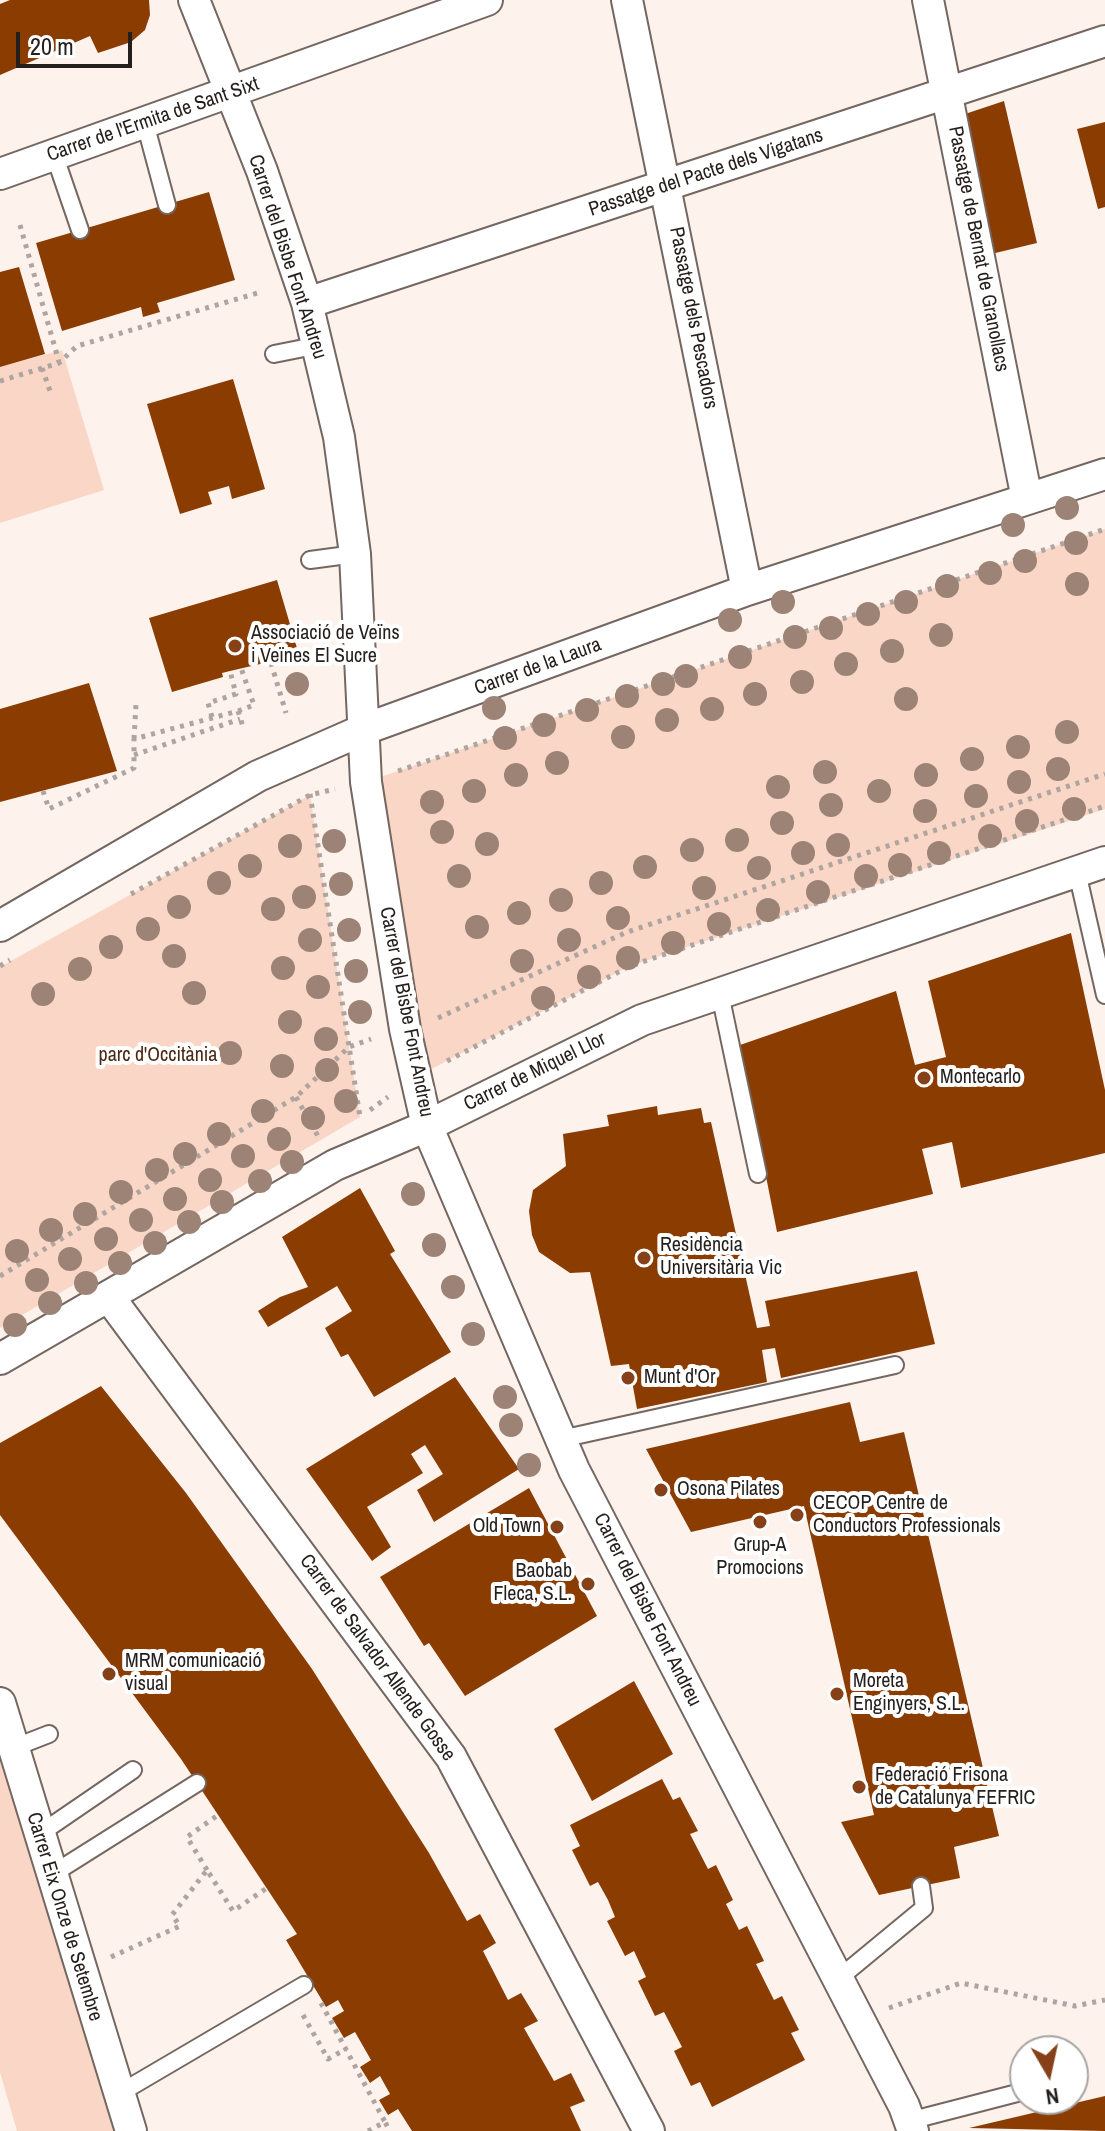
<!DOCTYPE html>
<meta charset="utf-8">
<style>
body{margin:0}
#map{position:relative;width:1105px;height:2131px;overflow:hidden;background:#fef2ec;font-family:"Archivo Narrow",sans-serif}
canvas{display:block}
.north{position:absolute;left:1009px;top:2035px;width:80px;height:80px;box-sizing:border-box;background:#fff;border:2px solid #a7a5a4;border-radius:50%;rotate:171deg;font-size:22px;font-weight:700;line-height:32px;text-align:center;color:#241f1c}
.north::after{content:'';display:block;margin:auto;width:28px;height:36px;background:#864118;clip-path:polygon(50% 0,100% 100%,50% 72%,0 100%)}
.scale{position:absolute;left:16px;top:32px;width:116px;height:36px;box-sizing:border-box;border:4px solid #241f1c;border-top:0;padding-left:10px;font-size:24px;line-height:28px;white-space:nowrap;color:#241f1c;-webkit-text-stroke:6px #fff;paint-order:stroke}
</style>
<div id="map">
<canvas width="1105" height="2131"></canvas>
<div class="north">N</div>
<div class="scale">20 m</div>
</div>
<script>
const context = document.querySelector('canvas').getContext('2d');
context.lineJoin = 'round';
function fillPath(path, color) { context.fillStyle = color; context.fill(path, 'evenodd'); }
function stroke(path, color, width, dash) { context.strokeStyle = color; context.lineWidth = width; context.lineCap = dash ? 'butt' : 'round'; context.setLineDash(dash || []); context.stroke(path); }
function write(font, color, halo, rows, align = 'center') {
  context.font = font + ' "Archivo Narrow",sans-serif'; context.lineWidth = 8; context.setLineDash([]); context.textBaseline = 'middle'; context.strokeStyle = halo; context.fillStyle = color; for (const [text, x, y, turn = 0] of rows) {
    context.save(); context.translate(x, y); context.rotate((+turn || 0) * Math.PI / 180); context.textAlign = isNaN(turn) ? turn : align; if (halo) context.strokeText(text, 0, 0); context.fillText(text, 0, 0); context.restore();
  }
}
fillPath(new Path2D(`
 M 62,350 L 104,490 L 0,523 L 0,367 Z
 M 1105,529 L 1105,809 L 630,966 L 414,1078 L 366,782 Z
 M 310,795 L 360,1117 L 0,1328 L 0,967 Z
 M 0,1735 L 117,2131 L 17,2131 L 0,2072 Z`), '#f9d6c5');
fillPath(new Path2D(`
 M 10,0 L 149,0 L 150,15 L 145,30 L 131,42 L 98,53 L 90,36 L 0,75 L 0,4 Z
 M 1004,101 L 1037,243 L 987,255 L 956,117 Z
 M 1105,122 L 1105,207 L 1098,209 L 1077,129 Z
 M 209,192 L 235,280 L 157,303 L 160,312 L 143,317 L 141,307 L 62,331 L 36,243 Z
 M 19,267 L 45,354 L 0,367 L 0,272 Z
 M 233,379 L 265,489 L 232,499 L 229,486 L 208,492 L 212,504 L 180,514 L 147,404 Z
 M 277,580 L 299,655 L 230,671 L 222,673 L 223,677 L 172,692 L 149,618 Z
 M 89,683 L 117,771 L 0,802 L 0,709 Z
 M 1071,933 L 1105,1090 L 1105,1153 L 961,1188 L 952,1142 L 922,1149 L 933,1194 L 777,1232 L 740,1045 L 896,991 L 915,1065 L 946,1057 L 928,981 Z
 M 657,1106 L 658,1115 L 701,1108 L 704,1123 L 711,1122 L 757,1328 L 770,1326 L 765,1301 L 917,1271 L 935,1344 L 781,1378 L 775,1348 L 762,1350 L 767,1382 L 637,1409 L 629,1364 L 611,1366 L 590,1272 L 570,1273 L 539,1252 L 532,1235 L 529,1211 L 533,1190 L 566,1166 L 563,1134 L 609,1126 L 607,1115 Z
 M 360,1188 L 395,1251 L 390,1254 L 451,1352 L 374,1397 L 348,1354 L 341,1357 L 325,1328 L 352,1311 L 337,1286 L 268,1327 L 258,1311 L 280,1297 L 308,1287 L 282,1237 Z
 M 455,1377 L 519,1469 L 434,1522 L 417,1490 L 443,1474 L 425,1445 L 411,1454 L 423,1473 L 367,1507 L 391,1547 L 372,1561 L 306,1469 Z
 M 101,1386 L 186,1493 L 312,1669 L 429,1853 L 467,1921 L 480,1914 L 496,1943 L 483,1951 L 508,2000 L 521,1993 L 538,2021 L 524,2028 L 554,2081 L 571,2073 L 585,2101 L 570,2107 L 581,2131 L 412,2131 L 398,2109 L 388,2115 L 379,2100 L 390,2094 L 380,2076 L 370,2083 L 360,2067 L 371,2060 L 355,2032 L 344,2038 L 332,2018 L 344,2011 L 338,2000 L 326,2007 L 286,1940 L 297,1934 L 181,1759 L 0,1515 L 0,1443 Z
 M 850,1402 L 860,1442 L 904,1432 L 999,1836 L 954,1847 L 960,1878 L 879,1895 L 841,1822 L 874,1815 L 804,1506 L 691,1532 L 646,1449 Z
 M 529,1488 L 597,1616 L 465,1696 L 429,1643 L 424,1646 L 380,1577 Z
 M 634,1681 L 673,1754 L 592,1801 L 554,1729 Z
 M 662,1779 L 673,1800 L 680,1797 L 698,1831 L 690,1834 L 708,1869 L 716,1865 L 733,1900 L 726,1904 L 739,1930 L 747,1926 L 764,1961 L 756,1964 L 774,2000 L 782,1996 L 799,2030 L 791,2033 L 805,2060 L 712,2107 L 700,2082 L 691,2086 L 674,2051 L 682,2047 L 664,2012 L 655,2016 L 638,1981 L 646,1977 L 634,1951 L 625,1956 L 607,1921 L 615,1917 L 608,1900 L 598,1882 L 590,1886 L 572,1850 L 580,1846 L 570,1825 Z
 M 1105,2096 L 1105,2131 L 969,2128 Z`), '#8b3c01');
const lane = new Path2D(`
 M 145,123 L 167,205
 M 54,154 L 80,230
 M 274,354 L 319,345
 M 310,560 L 355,554
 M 1077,872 L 1105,995
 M 720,994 L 758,1174
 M 561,1439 L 895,1365
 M 13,1748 L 49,1734
 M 38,1835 L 133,1770
 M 51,1875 L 197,1783
 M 838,1979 L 924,1908 L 921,1886
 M 120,2093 L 304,1985
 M 909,2121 L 1025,2091`);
const street = new Path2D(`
 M 194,0 L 262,171 L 307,303 L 339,437 L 355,554 L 366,782 L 405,1029 L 427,1126 L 574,1470 L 904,2106 L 913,2131
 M 627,0 L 747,590
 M 928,0 L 1027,499
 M 0,174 L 487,0
 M 307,303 L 1105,41
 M 0,926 L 258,776 L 365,729 L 747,590 L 1105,474
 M 109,1297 L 451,1757 L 649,2131
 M 0,1359 L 335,1165 L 427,1126 L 642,1020 L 1105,862
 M 0,1703 L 131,2131`);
stroke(lane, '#746761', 20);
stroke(street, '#746761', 34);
stroke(new Path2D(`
 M 20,225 L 59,362
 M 42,368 L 50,391
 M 0,381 L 59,363 L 77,346 L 261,292
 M 271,663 L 286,713
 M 238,711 L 254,705 L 241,668
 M 212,717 L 208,703 L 236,694 L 230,671
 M 134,739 L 136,704
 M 134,755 L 240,719
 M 398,771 L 1105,529
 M 43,791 L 49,809 L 134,768 L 134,739 L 238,711 L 244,730
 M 310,794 L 360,1117
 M 131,894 L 310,795 L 335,789
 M 0,966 L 10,960
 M 438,1018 L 627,932 L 1105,774
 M 447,1061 L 630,966 L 1105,806
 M 296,1097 L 319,1138
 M 370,1110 L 388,1097
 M 0,1276 L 296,1097 L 349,1047 L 371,1039
 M 207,1870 L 187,1837 L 218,1815
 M 111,1957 L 180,1926 L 172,1915 L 207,1870 L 233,1911 L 267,1888
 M 321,2003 L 385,2122
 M 889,2008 L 961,1983 L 1075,2006 L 1105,2000
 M 303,2015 L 328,2059 L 346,2049
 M 368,2131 L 385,2122 L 390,2131`), '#aea4a0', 5, [4, 6]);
stroke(lane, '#fff', 16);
stroke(street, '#fff', 30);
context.fillStyle = '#9c8375';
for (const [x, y] of [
 [1067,508],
 [1013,525],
 [1076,543],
 [1025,561],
 [990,573],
 [1077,584],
 [947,586],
 [783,602],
 [906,602],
 [868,614],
 [730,620],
 [831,628],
 [941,635],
 [795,637],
 [892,651],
 [740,657],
 [846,664],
 [686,676],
 [802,682],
 [297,684],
 [663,684],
 [755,694],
 [627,696],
 [906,699],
 [494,708],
 [712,709],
 [587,710],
 [667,720],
 [544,725],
 [1067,732],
 [623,737],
 [505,738],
 [1018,747],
 [972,759],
 [557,763],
 [1058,769],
 [825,772],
 [516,775],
 [926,775],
 [1019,782],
 [778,787],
 [474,791],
 [879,791],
 [976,796],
 [432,802],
 [831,805],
 [1074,809],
 [925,811],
 [1027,821],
 [782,823],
 [442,832],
 [990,836],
 [737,840],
 [334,841],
 [487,844],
 [838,845],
 [290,846],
 [692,850],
 [803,853],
 [939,853],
 [900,865],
 [250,866],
 [645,867],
 [759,868],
 [459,876],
 [866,876],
 [219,883],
 [601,883],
 [341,884],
 [704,888],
 [818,892],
 [304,897],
 [561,900],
 [179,907],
 [273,909],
 [768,910],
 [519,913],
 [618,918],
 [719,924],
 [477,927],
 [148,929],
 [349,930],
 [310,940],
 [569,940],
 [673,943],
 [111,947],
 [174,956],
 [628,958],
 [522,961],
 [283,968],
 [80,969],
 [356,971],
 [589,977],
 [318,987],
 [194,993],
 [43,994],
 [543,998],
 [360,1012],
 [290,1022],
 [326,1039],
 [230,1053],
 [282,1066],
 [327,1070],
 [346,1101],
 [263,1111],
 [313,1118],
 [219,1134],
 [279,1139],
 [185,1154],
 [243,1156],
 [292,1162],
 [157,1170],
 [210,1180],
 [260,1181],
 [121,1192],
 [413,1194],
 [175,1199],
 [222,1202],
 [85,1214],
 [141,1220],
 [189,1222],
 [51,1230],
 [106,1239],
 [155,1243],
 [434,1245],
 [17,1251],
 [70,1259],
 [120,1263],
 [37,1280],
 [86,1283],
 [453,1287],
 [50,1303],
 [15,1325],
 [473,1334],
 [505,1397],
 [511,1425],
 [529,1465]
]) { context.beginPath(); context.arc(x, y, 12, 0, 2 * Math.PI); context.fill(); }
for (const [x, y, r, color] of [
 [235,646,8,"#864118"],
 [924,1078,8,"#864118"],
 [644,1258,8,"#864118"],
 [628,1378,8,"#864118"],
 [661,1490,8,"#864118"],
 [797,1515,8,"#864118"],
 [760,1522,8,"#864118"],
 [557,1527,8,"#864118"],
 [588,1584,8,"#864118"],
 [109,1674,8,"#864118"],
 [837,1694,8,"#864118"],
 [859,1787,8,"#864118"]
]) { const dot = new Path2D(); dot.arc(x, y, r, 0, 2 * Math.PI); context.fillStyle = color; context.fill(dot); stroke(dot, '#fff', 3); }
write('20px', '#241f1c', '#fff', [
 ["Carrer de l'Ermita de Sant Sixt",153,120,-19],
 ["Passatge del Pacte dels Vigatans",706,173,-18],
 ["Passatge de Bernat de Granollacs",978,249,79],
 ["Carrer del Bisbe Font Andreu",287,257,72],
 ["Passatge dels Pescadors",693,318,79],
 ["Carrer de la Laura",538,667,-20],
 ["Carrer del Bisbe Font Andreu",406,1012,79],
 ["Carrer de Miquel Llor",535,1072,-26],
 ["Carrer del Bisbe Font Andreu",647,1610,63],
 ["Carrer de Salvador Allende Gosse",377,1658,54],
 ["Carrer Eix Onze de Setembre",64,1917,73]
]);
write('20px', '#241f1c', '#fff', [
 ["Associació de Veïns",251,634],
 ["i Veïnes El Sucre",251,657],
 ["Montecarlo",940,1078],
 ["Residència",660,1246],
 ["Universitària Vic",660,1269],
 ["Munt d'Or",644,1378],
 ["Osona Pilates",677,1490],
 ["CECOP Centre de",813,1504],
 ["Conductors Professionals",813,1527],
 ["Old Town",541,1527,"right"],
 ["Grup-A",760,1546,"center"],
 ["Promocions",760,1569,"center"],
 ["Baobab",572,1572,"right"],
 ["Fleca, S.L.",572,1595,"right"],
 ["MRM comunicació",125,1662],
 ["visual",125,1685],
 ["Moreta",853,1682],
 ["Enginyers, S.L.",853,1705],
 ["Federació Frisona",875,1776],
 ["de Catalunya FEFRIC",875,1799]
], 'left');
write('20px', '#4b2814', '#fff', [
 ["parc d'Occitània",158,1056]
]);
</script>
